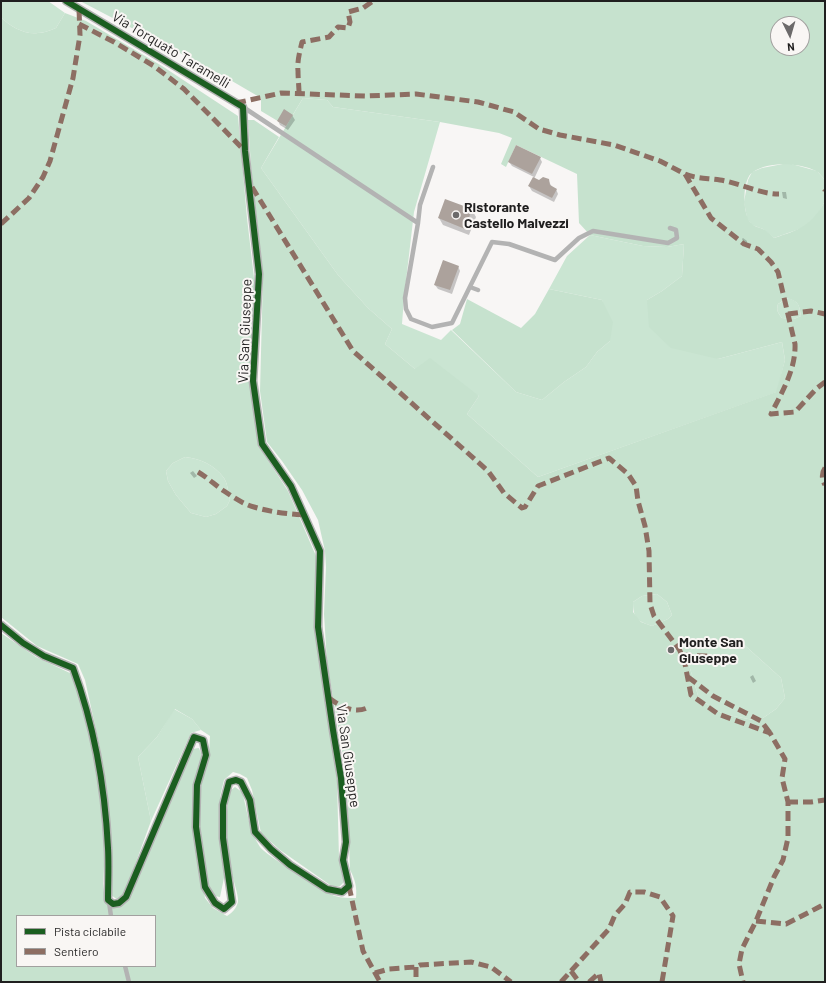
<!DOCTYPE html>
<style>
body{margin:0}
#map{position:relative;width:826px;height:983px;overflow:hidden;background:#f8f6f5;font-family:Barlow,sans-serif}
canvas{display:block}
.frame{position:absolute;inset:0;border:2px solid #201f1f;pointer-events:none}
.legend{position:absolute;left:16px;top:915px;width:140px;height:52px;box-sizing:border-box;background:#f9f6f4;border:1px solid #a2a09f;margin:0;padding:5px 7px;list-style:none;font-size:12px;color:#201f1f}
.legend li{display:flex;align-items:center;gap:8px;height:20px}
.legend b{width:20px;border:1px solid #a2a09f}
.north{position:absolute;left:770px;top:16px;width:40px;height:40px;box-sizing:border-box;background:#f9f6f4;border:1px solid #a2a09f;border-radius:50%;rotate:175deg;font-size:11px;font-weight:700;line-height:16px;text-align:center;color:#201f1f}
.north::after{content:'';display:block;margin:auto;width:14px;height:18px;background:#6c6a6a;clip-path:polygon(50% 0,100% 100%,50% 72%,0 100%)}
</style>
<div id="map">
<canvas width="826" height="983"></canvas>
<div class="frame"></div>
<ul class="legend">
<li><b style="height:5px;background:#1b5e20"></b>Pista ciclabile</li>
<li><b style="height:5px;background:#8d6e63"></b>Sentiero</li>
</ul>
<div class="north">N</div>
</div>
<script>
const context = document.querySelector('canvas').getContext('2d');
context.lineJoin = 'round';
function fillPath(path, color) { context.fillStyle = color; context.fill(path, 'evenodd'); }
function stroke(path, color, width, dash) { context.strokeStyle = color; context.lineWidth = width; context.lineCap = dash ? 'butt' : 'round'; context.setLineDash(dash || []); context.stroke(path); }
function write(font, color, halo, rows, align = 'center') {
  context.font = font + ' Barlow,sans-serif'; context.lineWidth = 4; context.setLineDash([]); context.textBaseline = 'middle'; context.strokeStyle = halo; context.fillStyle = color; for (const [text, x, y, turn = 0] of rows) {
    context.save(); context.translate(x, y); context.rotate((+turn || 0) * Math.PI / 180); context.textAlign = isNaN(turn) ? turn : align; if (halo) context.strokeText(text, 0, 0); context.fillText(text, 0, 0); context.restore();
  }
}
fillPath(new Path2D(`
 M 1,1 L 48,1 L 65,13 L 56,28 C 51,30 44,33 38,33 C 25,35 9,26 1,17 Z
 M 303,98 L 327,100 L 333,107 L 440,122 L 414,212 L 404,298 L 402,324 L 441,340 L 451,330 L 516,392 L 542,400 L 564,382 L 586,367 L 597,352 L 610,341 L 602,300 L 549,289 L 567,256 L 590,235 L 643,246 L 667,247 L 684,244 L 682,276 L 662,291 L 647,300 L 718,359 L 782,342 L 785,360 L 777,392 L 538,477 L 467,414 L 479,396 L 415,369 L 385,344 L 392,329 L 368,308 L 338,275 L 261,168 Z
 M 788,163 L 817,171 L 825,180 L 825,201 L 818,214 L 805,227 L 774,238 L 763,229 L 752,225 L 747,218 L 744,202 L 748,180 L 752,172 L 762,168 Z
 M 788,298 C 799,302 799,304 801,316 L 794,319 L 782,318 C 778,313 776,310 778,304 Z
 M 185,457 C 199,458 215,465 224,478 C 228,484 228,493 230,500 L 227,506 L 216,514 L 206,517 L 191,513 L 176,495 L 168,481 L 166,471 L 173,463 Z
 M 657,594 L 667,602 L 672,615 L 668,619 L 652,626 C 637,621 633,618 633,602 L 642,596 Z
 M 730,638 L 740,641 L 781,678 L 785,698 L 776,709 L 763,718 L 753,720 L 723,714 L 699,699 L 689,665 L 688,652 L 696,646 L 715,645 Z
 M 174,709 L 192,719 L 201,730 L 191,733 L 151,821 L 138,757 L 157,737 Z`), '#cae5d2');
fillPath(new Path2D(`
 M 80,1 L 825,1 L 825,180 C 822,177 820,173 816,171 C 799,163 770,161 753,172 C 742,178 742,214 751,223 C 754,227 760,227 765,230 C 768,232 771,235 774,238 C 801,229 811,226 825,201 L 825,982 L 1,982 L 1,633 L 36,657 L 72,674 L 87,721 L 101,796 L 105,850 L 103,884 L 105,901 L 121,906 L 192,749 L 199,748 L 202,756 L 198,771 L 201,875 L 205,898 L 213,908 L 227,916 C 232,913 236,909 238,902 C 239,895 231,874 230,866 C 225,842 225,815 230,791 L 235,787 L 242,792 C 248,812 248,829 260,847 C 267,856 323,891 335,896 C 342,898 348,898 356,898 C 357,887 355,879 350,870 L 347,780 L 327,662 L 324,614 L 326,567 L 325,551 L 318,520 L 302,490 L 282,461 L 267,442 L 260,391 L 263,275 L 251,166 L 248,120 L 254,120 L 279,137 L 261,168 L 338,275 L 368,308 L 392,329 L 385,344 L 415,369 L 430,358 L 479,396 L 467,414 L 538,477 L 776,392 L 785,360 L 782,342 L 718,359 L 671,348 L 649,327 L 647,300 L 662,291 L 682,276 L 684,244 L 667,247 L 643,246 L 590,235 L 579,223 L 577,174 L 516,145 L 506,167 L 501,164 L 512,138 L 499,133 L 440,122 L 333,107 L 327,100 L 303,98 L 286,126 L 261,111 L 261,98 L 220,74 ZM 778,24 L 802,24 L 802,48 L 778,48 ZM 787,298 C 799,302 799,304 801,316 L 794,319 L 782,318 C 778,313 776,310 778,304 ZM 657,594 L 667,602 L 672,615 L 668,619 L 652,626 L 641,622 L 633,612 L 633,602 L 642,596 ZM 730,638 L 740,641 L 781,678 L 785,698 L 776,709 L 763,718 L 753,720 L 723,714 L 699,699 L 689,665 L 688,652 L 696,646 L 715,645 ZM 17,916 L 155,916 L 155,966 L 17,966 Z
 M 65,13 L 86,21 L 162,66 L 238,116 L 247,218 L 254,278 L 258,445 L 288,491 L 316,556 L 337,781 L 339,858 L 345,881 L 340,886 L 333,887 L 280,850 L 261,833 L 252,790 L 247,778 L 240,774 L 233,772 L 224,780 L 220,797 L 220,834 L 225,873 L 220,897 L 215,896 L 208,886 L 200,835 L 200,790 L 209,755 L 210,736 L 201,730 L 192,719 L 175,709 L 157,737 L 138,757 L 151,821 L 124,895 L 118,900 L 111,895 L 108,803 L 100,748 L 85,680 L 78,664 L 37,646 L 1,617 L 1,17 C 9,26 25,35 38,33 C 44,33 51,30 56,28 ZM 185,457 C 199,458 215,465 224,478 C 228,484 228,493 230,500 L 227,506 L 216,514 L 206,517 L 191,513 L 176,495 L 168,481 L 166,471 L 173,463 Z
 M 549,289 L 602,300 L 613,322 L 610,341 L 597,352 L 586,367 L 564,382 L 542,400 L 516,392 L 452,330 L 460,324 L 467,299 L 521,328 L 535,314 Z`), '#c6e2ce');
fillPath(new Path2D(`
 M 292,115 L 295,120 L 288,130 L 280,125 L 278,121 Z
 M 540,158 L 542,162 L 534,179 L 539,181 L 548,180 L 552,187 L 556,189 L 558,194 L 554,202 L 532,191 L 529,186 L 534,177 L 512,166 L 509,162 Z
 M 782,192 L 786,192 L 787,199 L 783,198 Z
 M 472,210 L 476,217 L 469,235 L 443,225 L 439,218 Z
 M 743,238 L 747,241 L 747,244 L 743,241 L 742,239 Z
 M 458,266 L 460,271 L 452,294 L 438,289 L 435,285 Z
 M 193,471 L 197,476 L 194,478 L 190,473 Z
 M 753,675 L 756,681 L 753,683 L 750,677 Z`), '#0003');
fillPath(new Path2D(`
 M 284,109 L 293,115 L 286,126 L 277,121 Z
 M 516,145 L 541,157 L 532,174 L 508,162 Z
 M 533,177 L 539,180 L 543,177 L 549,179 L 550,185 L 557,189 L 552,198 L 528,186 Z
 M 445,199 L 472,209 L 465,229 L 438,218 Z
 M 443,260 L 459,266 L 450,290 L 434,285 Z`), '#aca29c');
stroke(new Path2D(`
 M 243,107 L 418,223 L 405,298 L 406,309 L 411,319 L 432,327 L 452,323 L 492,242 L 509,244 L 555,260 L 579,238 L 593,231 L 668,243 L 677,238 L 676,230 L 670,228
 M 418,223 L 420,205 L 433,167
 M 470,287 L 478,290
 M 109,902 L 111,916
 M 125,966 L 129,982`), '#b3b3b3', 4.5);
stroke(new Path2D(`
 M 1,625 L 23,643 L 44,656 L 73,668 C 94,725 105,787 108,848 C 109,865 108,883 108,900 L 113,904 L 119,903 L 126,897 L 194,737 L 203,740 L 206,755 L 197,785 L 196,827 L 205,887 L 215,903 L 224,909 L 232,902 L 223,838 L 223,805 L 229,782 L 236,780 L 241,782 L 250,800 L 255,832 L 271,849 L 290,865 L 327,889 L 342,892 L 349,886 L 343,860 L 346,842 L 341,778 L 333,730 L 318,627 L 320,551 L 291,486 L 262,444 L 253,381 L 259,274 L 245,151 L 243,107 L 66,1`), '#b3b3b3', 9);
stroke(new Path2D(`
 M 79,24 L 114,42 L 154,66 L 184,89 L 245,151
 M 299,93 C 299,86 298,79 298,71 C 297,61 300,51 302,42 L 329,37 L 338,27 L 348,28 L 350,22 L 348,12 L 363,8 L 373,1
 M 236,103 L 281,93 L 365,96 L 416,94 L 478,102 L 514,112 L 539,129 L 560,135 L 614,145 L 660,161 L 685,174 L 711,218 L 744,244 L 758,249 L 771,262 L 778,272 L 795,344 C 796,369 782,392 771,414 L 795,412 L 817,388 L 825,382
 M 685,174 C 697,179 708,178 720,180 C 740,183 759,194 779,194
 M 252,187 L 353,351 L 488,471 L 504,493 L 522,508 L 525,507 L 538,486 L 609,458 L 628,474 L 636,486 L 638,501 L 645,526 L 649,551 L 650,604 L 654,616 L 679,649 L 684,659 L 691,695 L 718,714 L 770,733 L 785,759 L 782,778 L 788,802 L 788,838 L 783,860 L 774,877 L 756,921 L 742,949 L 739,964 L 743,982
 M 824,189 L 825,190
 M 1,224 L 29,198 L 43,177 L 50,161 L 73,78 L 80,35 L 79,9
 M 788,314 L 811,311 L 825,314
 M 825,468 C 821,474 822,479 825,485
 M 198,472 C 208,478 215,485 224,491 C 233,497 243,504 254,507 C 270,512 288,514 304,515
 M 682,655 L 706,656 L 716,659
 M 688,677 L 713,696 L 761,721 L 770,733
 M 329,698 C 340,706 355,715 369,707
 M 788,802 L 811,802 L 825,800
 M 349,886 L 363,951 L 380,982
 M 756,921 L 786,924 L 825,904
 M 416,967 L 416,982
 M 571,971 L 579,982
 M 375,973 L 389,969 L 416,967 L 420,965 L 471,962 L 491,967 L 511,982
 M 561,982 L 609,929 L 615,915 L 625,904 L 630,892 L 644,892 L 660,897 L 673,916 L 662,982
 M 589,982 L 599,973 L 601,982`), '#8d6e63', 5, [10, 5]);
stroke(new Path2D(`
 M 1,625 L 23,643 L 44,656 L 73,668 C 94,725 105,787 108,848 C 109,865 108,883 108,900 L 113,904 L 119,903 L 126,897 L 194,737 L 203,740 L 206,755 L 197,785 L 196,827 L 205,887 L 215,903 L 224,909 L 232,902 L 223,838 L 223,805 L 229,782 L 236,780 L 241,782 L 250,800 L 255,832 L 271,849 L 290,865 L 327,889 L 342,892 L 349,886 L 343,860 L 346,842 L 341,778 L 333,730 L 318,627 L 320,551 L 291,486 L 262,444 L 253,381 L 259,274 L 245,151 L 243,107 L 66,1`), '#1b5e20', 6);
for (const [x, y, r, color] of [
 [456,215,4,"#6c6a6a"],
 [671,650,4,"#6c6a6a"]
]) { const dot = new Path2D(); dot.arc(x, y, r, 0, 2 * Math.PI); context.fillStyle = color; context.fill(dot); stroke(dot, '#f9f6f4', 1.5); }
write('14px', '#201f1f', '#f9f6f4', [
 ["Via Torquato Taramelli",171,50,31],
 ["Via San Giuseppe",245,331,-88],
 ["Via San Giuseppe",348,756,82]
]);
write('bold 14px', '#201f1f', '#f9f6f4', [
 ["Ristorante",464,207],
 ["Castello Malvezzi",464,223],
 ["Monte San",679,642],
 ["Giuseppe",679,658]
], 'left');
</script>
